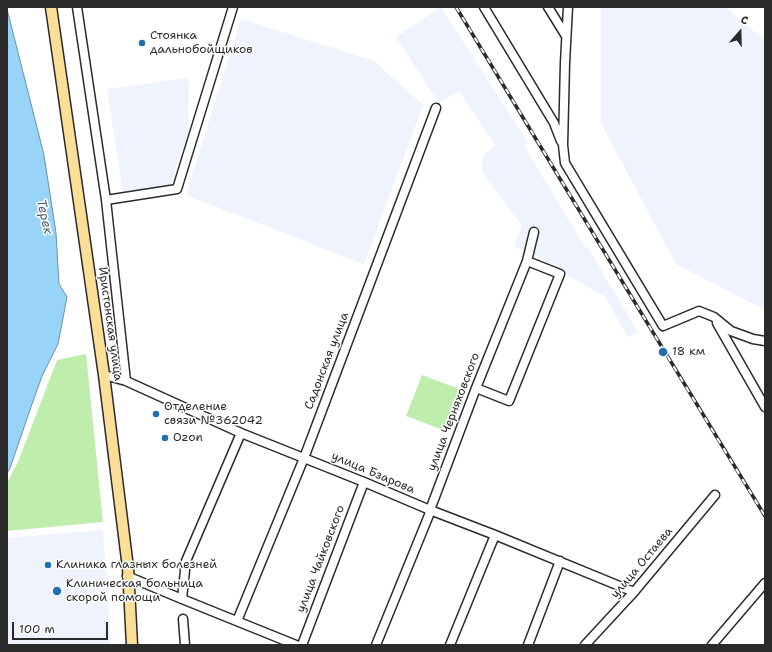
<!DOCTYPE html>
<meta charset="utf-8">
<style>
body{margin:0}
#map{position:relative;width:772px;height:652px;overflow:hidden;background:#fff;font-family:"Shantell Sans",sans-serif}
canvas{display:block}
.frame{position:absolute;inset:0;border:8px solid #2b2b2b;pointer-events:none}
.north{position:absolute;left:720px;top:12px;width:40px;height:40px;-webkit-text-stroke:3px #fff;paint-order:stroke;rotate:20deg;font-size:11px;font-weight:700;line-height:16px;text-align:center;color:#2b2b2b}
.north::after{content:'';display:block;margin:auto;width:14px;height:18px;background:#2b2b2b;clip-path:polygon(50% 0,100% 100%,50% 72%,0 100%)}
.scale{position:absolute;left:12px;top:622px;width:96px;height:18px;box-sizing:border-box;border:2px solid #2b2b2b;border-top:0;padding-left:5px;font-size:12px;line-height:14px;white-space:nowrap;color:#2b2b2b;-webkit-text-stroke:3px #fff;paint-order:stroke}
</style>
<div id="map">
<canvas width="772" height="652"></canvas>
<div class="frame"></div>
<div class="north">С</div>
<div class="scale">100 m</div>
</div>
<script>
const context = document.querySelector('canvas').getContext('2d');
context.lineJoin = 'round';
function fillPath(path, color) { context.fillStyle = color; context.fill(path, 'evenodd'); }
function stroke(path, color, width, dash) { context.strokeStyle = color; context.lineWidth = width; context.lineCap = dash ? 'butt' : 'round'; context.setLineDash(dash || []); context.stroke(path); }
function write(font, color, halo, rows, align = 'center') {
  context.font = font + ' "Shantell Sans",sans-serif'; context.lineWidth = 3; context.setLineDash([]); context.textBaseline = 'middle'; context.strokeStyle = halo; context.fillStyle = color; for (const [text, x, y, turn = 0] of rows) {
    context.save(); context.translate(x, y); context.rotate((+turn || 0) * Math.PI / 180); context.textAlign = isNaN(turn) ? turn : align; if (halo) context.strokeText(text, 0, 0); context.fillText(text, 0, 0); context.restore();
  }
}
fillPath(new Path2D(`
 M 441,7 L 528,143 L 524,146 L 585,247 L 588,248 L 638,332 L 628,337 L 605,297 L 532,254 L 514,247 L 522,226 L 489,182 L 483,172 L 482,165 L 484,155 L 495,145 L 459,91 L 439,103 L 396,37 Z
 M 601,7 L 725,7 L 765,41 L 765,310 L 676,264 L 601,123 Z
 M 241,19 L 374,61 L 423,105 L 364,264 L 186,195 Z
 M 189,78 L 188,132 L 170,186 L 123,193 L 107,89 Z
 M 103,530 L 111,645 L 7,645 L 7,538 Z`), '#eef3fe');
fillPath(new Path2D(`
 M 86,354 L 103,522 L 7,531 L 7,483 L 18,462 L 57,360 Z
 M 422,375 L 462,390 L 446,431 L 406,416 Z`), '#bfedac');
const water = new Path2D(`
 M 7,9 L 44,155 L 56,233 L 59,284 L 67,297 L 58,344 L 42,376 L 31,407 L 10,468 L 7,473 Z`);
fillPath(water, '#98d4f8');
stroke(water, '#6c90a6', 1);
const minor = new Path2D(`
 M 77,7 L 106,200 L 126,381
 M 484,7 L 554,123 L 561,141
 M 548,7 L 566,36
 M 568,7 L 565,63 L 563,145 L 565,163 L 663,326 L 699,311 L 714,317 L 731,331 L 753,339 L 765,341
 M 106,200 L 177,189 L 233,7
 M 717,323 L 765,407
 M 104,375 L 126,381 L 241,433 L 364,482 L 430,510 L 495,535 L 634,592
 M 476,388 L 509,401 L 560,274 L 527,261
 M 127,576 L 182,599 L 296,645
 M 182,599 L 186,561 L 241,433
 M 183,619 L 185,645
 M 237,621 L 304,458 L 436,108
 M 302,645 L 364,482
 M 376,645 L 429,515 L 430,510 L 476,388 L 527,261 L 534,232
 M 450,645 L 495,535
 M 528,645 L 560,561
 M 585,645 L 634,592 L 715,495
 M 712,645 L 765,583`);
const major = new Path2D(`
 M 51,7 L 104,375 L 128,568 L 132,645`);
stroke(minor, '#2b2b2b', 11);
stroke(major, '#2b2b2b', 13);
stroke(minor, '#fff', 8);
stroke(major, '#fdde96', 10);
const rail = new Path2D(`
 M 456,7 C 559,176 661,347 765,516`);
stroke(rail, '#2b2b2b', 3.5);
stroke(rail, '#fff', 2, [6]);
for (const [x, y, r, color] of [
 [142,43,4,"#1f6fb2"],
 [663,352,5,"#1f6fb2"],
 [156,414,4,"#1f6fb2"],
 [165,438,4,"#1f6fb2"],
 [48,565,4,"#1f6fb2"],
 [57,591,5,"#1f6fb2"]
]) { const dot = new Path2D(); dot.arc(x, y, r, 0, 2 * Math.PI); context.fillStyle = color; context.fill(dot); stroke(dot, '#fff', 1.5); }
write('12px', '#2b2b2b', '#fff', [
 ["Стоянка",150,36],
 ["дальнобойщиков",150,50],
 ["18 км",672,352],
 ["Отделение",164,407],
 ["связи №362042",164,421],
 ["Ozon",173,438],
 ["Клиника глазных болезней",56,565],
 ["Клиническая больница",66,584],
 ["скорой помощи",66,598]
], 'left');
write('12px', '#2b2b2b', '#fff', [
 ["Иристонская улица",110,324,82],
 ["Садонская улица",327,361,-69],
 ["улица Черняховского",454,412,-69],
 ["улица Бзарова",373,473,23],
 ["улица Чайковского",321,559,-69],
 ["улица Остаева",642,563,-50]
]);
write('italic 13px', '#4c5e68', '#fff', [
 ["Терек",44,217,77]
]);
</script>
